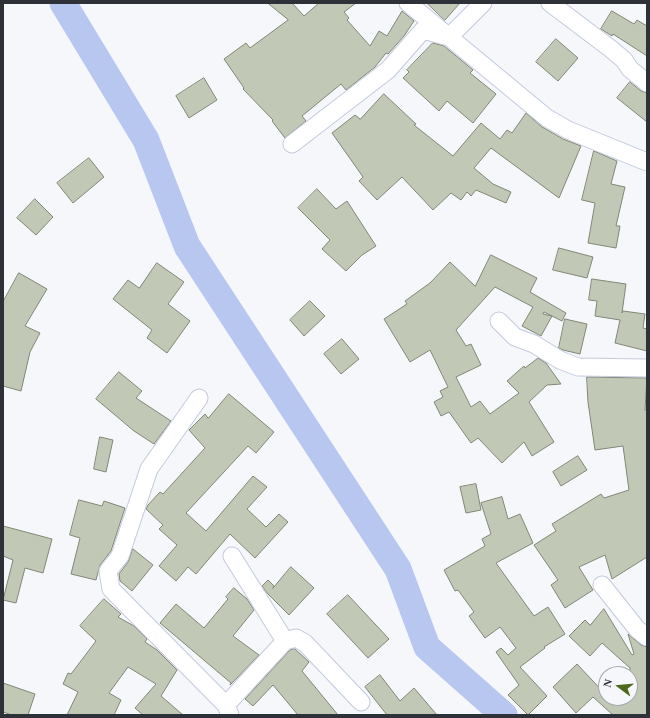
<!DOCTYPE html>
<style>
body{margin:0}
#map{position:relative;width:650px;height:718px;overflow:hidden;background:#f6f7fb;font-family:"Times New Roman",serif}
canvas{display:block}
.frame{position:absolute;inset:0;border:4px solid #2e3138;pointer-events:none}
.north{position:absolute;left:598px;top:666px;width:40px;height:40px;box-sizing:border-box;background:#f6f7fb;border:1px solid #a6a8ad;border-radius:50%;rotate:286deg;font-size:11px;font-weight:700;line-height:16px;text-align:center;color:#2e3138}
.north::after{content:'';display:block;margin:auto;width:14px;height:18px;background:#4e691b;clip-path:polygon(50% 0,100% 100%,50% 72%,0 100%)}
</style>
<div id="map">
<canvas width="650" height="718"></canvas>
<div class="frame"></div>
<div class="north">N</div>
</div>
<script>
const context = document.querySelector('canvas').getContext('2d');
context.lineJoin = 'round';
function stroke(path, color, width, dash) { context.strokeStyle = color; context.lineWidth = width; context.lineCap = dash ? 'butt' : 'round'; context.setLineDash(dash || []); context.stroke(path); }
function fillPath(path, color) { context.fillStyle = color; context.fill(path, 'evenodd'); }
stroke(new Path2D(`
 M 63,3 L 146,140 L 187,246 L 398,569 L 427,647 L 504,715`), '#b7c7f0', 27);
const building = new Path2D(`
 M 268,3 L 292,3 L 304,16 L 319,3 L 356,3 L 344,12 L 349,18 L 347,20 L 370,46 L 379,31 L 387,36 L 402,11 L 414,21 L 404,36 L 388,54 L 386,53 L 375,67 L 346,90 L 341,84 L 302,116 L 306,121 L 285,138 L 272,121 L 273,120 L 243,89 L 244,88 L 224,59 L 246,43 L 250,48 L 288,20 Z
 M 427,3 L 460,3 L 445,20 Z
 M 612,11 L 634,24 L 637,20 L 647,26 L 647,56 L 613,34 L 612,36 L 601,29 Z
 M 556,39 L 578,58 L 558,81 L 536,62 Z
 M 433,43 L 444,46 L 473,70 L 470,73 L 496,94 L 473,123 L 447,101 L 439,111 L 403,78 L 409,72 L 407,70 Z
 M 204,78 L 217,100 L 189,118 L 176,96 Z
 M 630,82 L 641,91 L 647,93 L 647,122 L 617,98 Z
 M 384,94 L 416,124 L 414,125 L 453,156 L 481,123 L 500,139 L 507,130 L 512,133 L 526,113 L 542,127 L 563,139 L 581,146 L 559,198 L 491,148 L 474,168 L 493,184 L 511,192 L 506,203 L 476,190 L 471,196 L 467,192 L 461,200 L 451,193 L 433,210 L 402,177 L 377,200 L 359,181 L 363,177 L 332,133 L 355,115 L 360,119 Z
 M 594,151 L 617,161 L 611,184 L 625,187 L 616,226 L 620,226 L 616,248 L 588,243 L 595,203 L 582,200 Z
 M 89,158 L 104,177 L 73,203 L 57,183 Z
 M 317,189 L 336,209 L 347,201 L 376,246 L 362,255 L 346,271 L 322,249 L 330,240 L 298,208 Z
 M 35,199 L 53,217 L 36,235 L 17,218 Z
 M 559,248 L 593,257 L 587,278 L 553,270 Z
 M 491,255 L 537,278 L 530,292 L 566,313 L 562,321 L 544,312 L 543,314 L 552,316 L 541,336 L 522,326 L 533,307 L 495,287 L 456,330 L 466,346 L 471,344 L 481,365 L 456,377 L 471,407 L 480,401 L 490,414 L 519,393 L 507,381 L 524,366 L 525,368 L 538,358 L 546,363 L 561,384 L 547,385 L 529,402 L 554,442 L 532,456 L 524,442 L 502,463 L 478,438 L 471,443 L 449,412 L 441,416 L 434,402 L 443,397 L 440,391 L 448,387 L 430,350 L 410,362 L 384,319 L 407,304 L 405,301 L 430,283 L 450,262 L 475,286 Z
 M 157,263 L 184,282 L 168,304 L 190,321 L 167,353 L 147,338 L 152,330 L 113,299 L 128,280 L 139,288 Z
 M 19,273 L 47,289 L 25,326 L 40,333 L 30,352 L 21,391 L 3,386 L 3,302 Z
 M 592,279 L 626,284 L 622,313 L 623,311 L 645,314 L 643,328 L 647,329 L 647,351 L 615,343 L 620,320 L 595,316 L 597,301 L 589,300 Z
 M 310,301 L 325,316 L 304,336 L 290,320 Z
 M 565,319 L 587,324 L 580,354 L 563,350 L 559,348 Z
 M 342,339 L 359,359 L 341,374 L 324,354 Z
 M 119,372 L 142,391 L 136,398 L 171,421 L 154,444 L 134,431 L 96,399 Z
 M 587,377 L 647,378 L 645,410 L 647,410 L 647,557 L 612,579 L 605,555 L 579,567 L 593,590 L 565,608 L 551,585 L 558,580 L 534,545 L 556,531 L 552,524 L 601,494 L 604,498 L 629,490 L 623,446 L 595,450 L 588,402 Z
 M 229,394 L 274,432 L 256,453 L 248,446 L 186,513 L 206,531 L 253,476 L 267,487 L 247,509 L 266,527 L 279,514 L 288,522 L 255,558 L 230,534 L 196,574 L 188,567 L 176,581 L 159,566 L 177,545 L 159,529 L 163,525 L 146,509 L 148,505 L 160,492 L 163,494 L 205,448 L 189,430 L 205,414 L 208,418 Z
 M 100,437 L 113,440 L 106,472 L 94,469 Z
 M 578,456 L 587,470 L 561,486 L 553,472 Z
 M 476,484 L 481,510 L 466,513 L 460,487 Z
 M 502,497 L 508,519 L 520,514 L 533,543 L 496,563 L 534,616 L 548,607 L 565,634 L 544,647 L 545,648 L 520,667 L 547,696 L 528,715 L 508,695 L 519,685 L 496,652 L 501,648 L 508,655 L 516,648 L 500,627 L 485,638 L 469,616 L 474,612 L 458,590 L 455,591 L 444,570 L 485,546 L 482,539 L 491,534 L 481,503 Z
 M 79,500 L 102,506 L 104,501 L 125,508 L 111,551 L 100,565 L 96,580 L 71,574 L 80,538 L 70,535 Z
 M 3,526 L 52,539 L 43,573 L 25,568 L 16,603 L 3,600 L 13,560 L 3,556 Z
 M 133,549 L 153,565 L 132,591 L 120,581 L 119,574 L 128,562 Z
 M 291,567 L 314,588 L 289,615 L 268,594 L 262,586 L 268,580 L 274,586 L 273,588 Z
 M 234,588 L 247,599 L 254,610 L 233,636 L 259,655 L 230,685 L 231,683 L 160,623 L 176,604 L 204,628 L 228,599 L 226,597 Z
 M 348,595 L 389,639 L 368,658 L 327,614 Z
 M 104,599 L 121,614 L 118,617 L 134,626 L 147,639 L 145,642 L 157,650 L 177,670 L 161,696 L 183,715 L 143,715 L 135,708 L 156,684 L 128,667 L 109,693 L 121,700 L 114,715 L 67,715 L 78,692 L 63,684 L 68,673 L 71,674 L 96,641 L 80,626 Z
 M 604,609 L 632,655 L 634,654 L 628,634 L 641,645 L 647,647 L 647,715 L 613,715 L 593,697 L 576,713 L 553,687 L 577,664 L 606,695 L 606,698 L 630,698 L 630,668 L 602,643 L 590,656 L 569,636 L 585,620 L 590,625 Z
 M 295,649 L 309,662 L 302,671 L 338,715 L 298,715 L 273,685 L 253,706 L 245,699 L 290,650 Z
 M 380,675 L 400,701 L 414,688 L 437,715 L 387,715 L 365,687 Z
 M 3,683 L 35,694 L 28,715 L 12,715 L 3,712 Z`);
fillPath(building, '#c1c9b6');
stroke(building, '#808776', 1);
const street = new Path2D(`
 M 408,3 L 547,118 L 568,130 L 647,162
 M 550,3 L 611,49 L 624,60 L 630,69 L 647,83
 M 292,144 L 388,70 L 423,30 L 449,37 L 483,3
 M 499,321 L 515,337 L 534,344 L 560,360 L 578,367 L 647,368
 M 199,398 L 149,469 L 120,556 L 108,571 L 111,589 L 226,705 L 230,715
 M 232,556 L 285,641 L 296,638 L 305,643 L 361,702
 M 602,585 L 637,629 L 647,637
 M 226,705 L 285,641`);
stroke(street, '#c3cadd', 19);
stroke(street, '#fff', 17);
</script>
